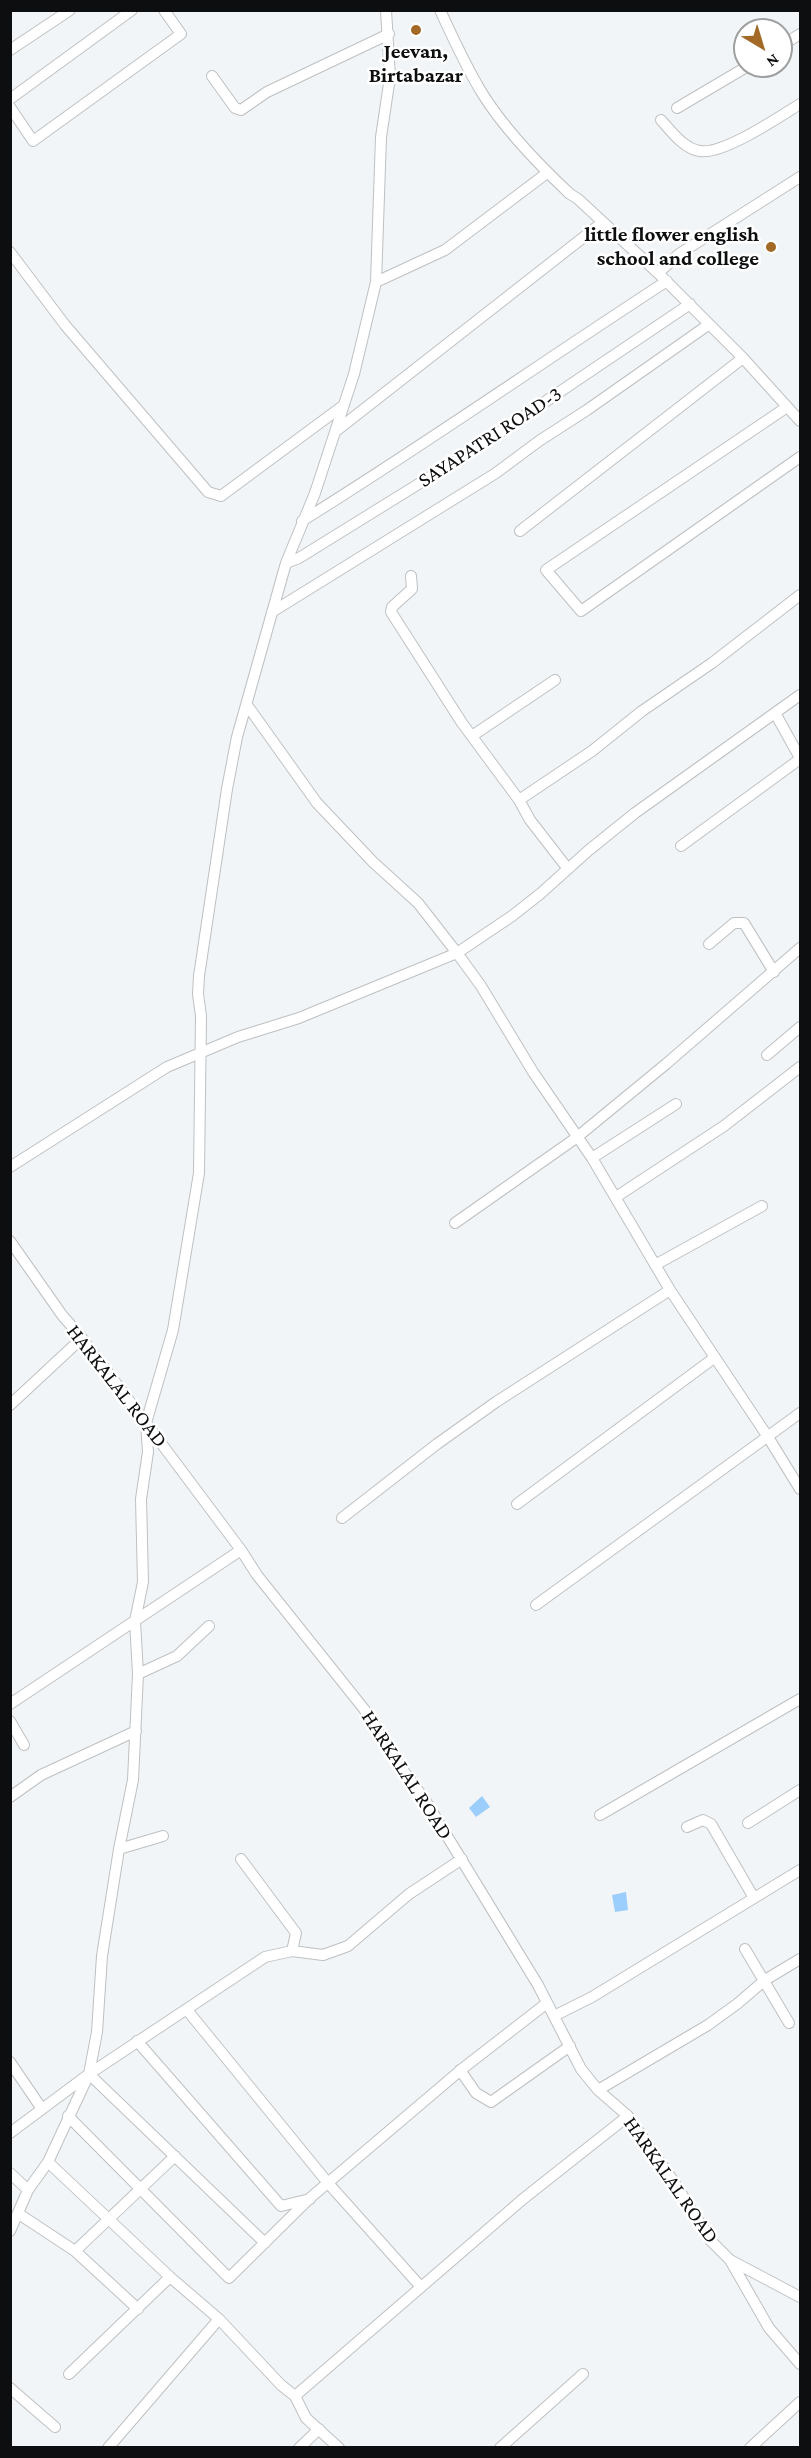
<!DOCTYPE html>
<style>
body{margin:0}
#map{position:relative;width:811px;height:2458px;overflow:hidden;background:#f2f5f7;font-family:"Crimson Pro",serif}
canvas{display:block}
.frame{position:absolute;inset:0;border:12px solid #0d0e0f;pointer-events:none}
.north{position:absolute;left:733px;top:18px;width:60px;height:60px;box-sizing:border-box;background:#fff;border:2px solid #9e9f9f;border-radius:50%;rotate:142deg;font-size:16px;font-weight:700;line-height:24px;text-align:center;color:#0d0e0f}
.north::after{content:'';display:block;margin:auto;width:21px;height:27px;background:#a26927;clip-path:polygon(50% 0,100% 100%,50% 72%,0 100%)}
</style>
<div id="map">
<canvas width="811" height="2458"></canvas>
<div class="frame"></div>
<div class="north">N</div>
</div>
<script>
const context = document.querySelector('canvas').getContext('2d');
context.lineJoin = 'round';
function fillPath(path, color) { context.fillStyle = color; context.fill(path, 'evenodd'); }
function stroke(path, color, width, dash) { context.strokeStyle = color; context.lineWidth = width; context.lineCap = dash ? 'butt' : 'round'; context.setLineDash(dash || []); context.stroke(path); }
function write(font, color, halo, rows, align = 'center') {
  context.font = font + ' "Crimson Pro",serif'; context.lineWidth = 5; context.setLineDash([]); context.textBaseline = 'middle'; context.strokeStyle = halo; context.fillStyle = color; for (const [text, x, y, turn = 0] of rows) {
    context.save(); context.translate(x, y); context.rotate((+turn || 0) * Math.PI / 180); context.textAlign = isNaN(turn) ? turn : align; if (halo) context.strokeText(text, 0, 0); context.fillText(text, 0, 0); context.restore();
  }
}
fillPath(new Path2D(`
 M 482,1796 L 490,1807 L 476,1817 L 469,1808 Z
 M 626,1892 L 628,1910 L 615,1912 L 612,1895 Z`), '#9bcefc');
const street = new Path2D(`
 M 440,10 C 453,38 466,67 482,93 C 505,130 538,164 570,194 L 578,199 L 658,273
 M 781,46 L 800,34
 M 10,50 L 70,10
 M 212,76 L 235,108 L 241,110 L 267,92 L 389,34
 M 10,99 L 132,10
 M 10,107 L 33,141 L 181,34 L 164,10
 M 677,108 L 748,66
 M 661,120 C 671,131 684,149 700,151 C 723,155 779,117 800,104
 M 800,177 L 679,254 L 658,273 L 743,358 L 800,421
 M 10,252 L 65,325 L 208,492 L 221,496 L 344,405
 M 376,282 L 445,250 L 547,173
 M 787,407 L 546,570 L 581,611 L 800,457
 M 336,431 L 603,222
 M 302,521 C 426,444 545,360 667,281
 M 520,531 L 743,358
 M 286,563 L 299,558 L 475,449 L 690,304
 M 411,576 L 412,589 L 392,607 L 391,612 L 462,723 L 519,800
 M 272,612 L 496,473 L 539,441 L 587,410 L 708,325
 M 247,705 L 317,803 L 373,862 L 418,903 L 457,953 L 481,986 L 533,1072 L 592,1158 L 670,1290 L 768,1437 L 800,1489
 M 775,713 L 800,758
 M 472,736 L 555,680
 M 681,846 L 800,759
 M 568,869 L 530,820 L 519,800 L 592,751 L 642,711 L 712,663 L 800,595
 M 709,944 L 734,923 L 744,923 L 774,972
 M 767,1055 L 800,1027
 M 592,1158 L 676,1104
 M 10,1167 L 167,1067 L 238,1037 L 299,1018 L 457,953 L 512,916 L 540,894 L 589,850 L 635,813 L 800,695
 M 616,1197 L 724,1126 L 800,1067
 M 455,1223 L 576,1138 L 666,1064 L 800,948
 M 10,1241 L 62,1315 L 82,1338 L 146,1423 L 241,1550 L 257,1575 L 364,1709 L 397,1762 L 425,1800 L 538,1985 L 581,2069 L 598,2090 L 628,2116 L 674,2182 L 711,2241 L 730,2260 L 800,2297
 M 655,1265 L 762,1206
 M 10,1405 L 82,1338
 M 517,1504 L 714,1358
 M 342,1518 L 437,1444 L 496,1402 L 670,1290
 M 536,1605 L 800,1413
 M 138,1674 L 177,1656 L 209,1626
 M 10,1704 L 241,1550
 M 10,1721 L 24,1745
 M 10,1797 L 41,1775 L 136,1731
 M 600,1815 L 800,1699
 M 748,1823 L 800,1790
 M 687,1827 L 703,1820 L 711,1824 L 754,1898
 M 119,1849 L 163,1836
 M 241,1859 L 296,1933 L 292,1951
 M 745,1949 L 789,2023
 M 187,2010 L 328,2183 L 421,2287
 M 554,2016 L 592,1997 L 800,1870
 M 137,2041 L 281,2206 L 310,2199
 M 10,2062 L 42,2109
 M 460,2070 L 476,2093 L 491,2102 L 570,2046
 M 89,2074 L 265,2243
 M 598,2090 L 708,2025 L 737,2004 L 765,1980 L 800,1959
 M 68,2116 L 229,2278 L 310,2198 L 462,2069 L 547,2003
 M 10,2133 L 89,2074 L 265,1957 L 292,1951 L 323,1955 L 348,1946 L 409,1894 L 462,1859
 M 48,2162 L 170,2277 L 219,2319 L 281,2385 L 295,2396 L 306,2418 L 339,2448
 M 10,2173 L 28,2190
 M 19,2214 L 75,2251 L 138,2309
 M 10,2231 L 28,2190 L 48,2162 L 89,2074 L 97,2032 L 102,1956 L 119,1849 L 133,1780 L 138,1674 L 135,1621 L 143,1582 L 141,1499 L 148,1452 L 146,1423 L 173,1330 L 199,1173 L 201,1016 L 198,994 L 199,976 L 227,789 L 237,737 L 286,563 L 315,493 L 354,374 L 376,282 L 381,137 L 390,77 L 386,10
 M 75,2251 L 175,2156
 M 730,2260 L 769,2328 L 800,2364
 M 69,2374 L 170,2277
 M 10,2388 L 55,2427
 M 295,2396 L 523,2199 L 628,2116
 M 108,2448 L 219,2319
 M 299,2448 L 319,2429
 M 500,2448 L 583,2374
 M 750,2448 L 800,2402`);
stroke(street, '#bec0c2', 12);
stroke(street, '#fff', 10);
for (const [x, y, r, color] of [
 [416,30,6,"#a26927"],
 [771,247,6,"#a26927"]
]) { const dot = new Path2D(); dot.arc(x, y, r, 0, 2 * Math.PI); context.fillStyle = color; context.fill(dot); stroke(dot, '#fff', 2); }
write('bold 21px', '#0d0e0f', '#fff', [
 ["Jeevan,",416,52],
 ["Birtabazar",416,76],
 ["little flower english",759,235,"right"],
 ["school and college",759,259,"right"]
]);
write('21px', '#0d0e0f', '#fff', [
 ["SAYAPATRI ROAD-3",490,437,-33],
 ["HARKALAL ROAD",117,1386,52],
 ["HARKALAL ROAD",407,1775,57],
 ["HARKALAL ROAD",671,2180,55]
]);
</script>
